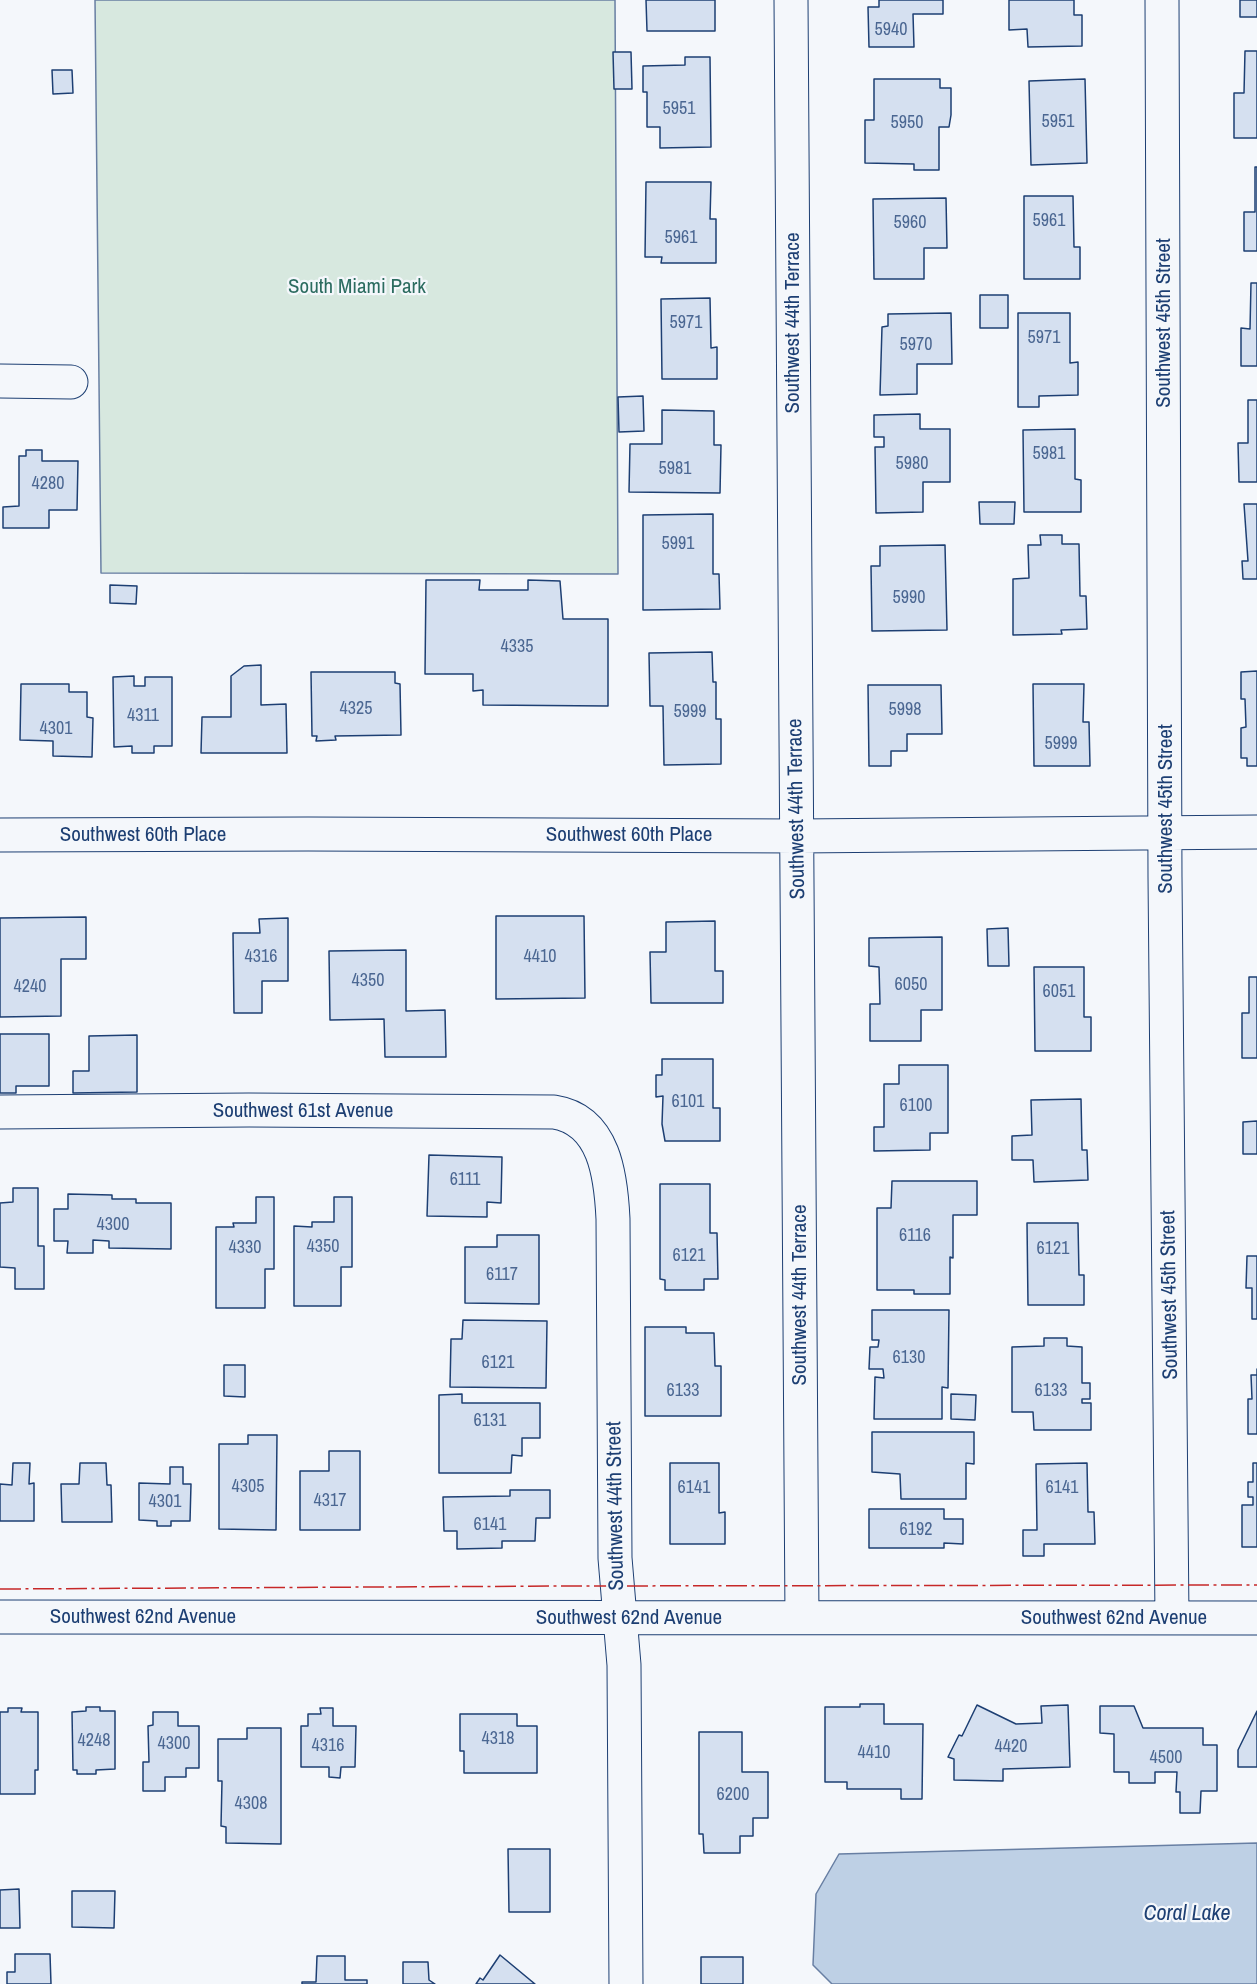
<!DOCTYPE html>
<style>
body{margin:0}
canvas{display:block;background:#f4f7fb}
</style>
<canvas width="1257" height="1984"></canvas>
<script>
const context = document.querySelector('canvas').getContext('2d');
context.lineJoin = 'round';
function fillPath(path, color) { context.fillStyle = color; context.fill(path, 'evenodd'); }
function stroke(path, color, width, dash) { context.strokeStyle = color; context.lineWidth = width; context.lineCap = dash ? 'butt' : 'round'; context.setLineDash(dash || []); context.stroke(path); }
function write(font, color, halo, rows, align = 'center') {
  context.font = font + ' "Archivo Narrow",sans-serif'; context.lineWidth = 4.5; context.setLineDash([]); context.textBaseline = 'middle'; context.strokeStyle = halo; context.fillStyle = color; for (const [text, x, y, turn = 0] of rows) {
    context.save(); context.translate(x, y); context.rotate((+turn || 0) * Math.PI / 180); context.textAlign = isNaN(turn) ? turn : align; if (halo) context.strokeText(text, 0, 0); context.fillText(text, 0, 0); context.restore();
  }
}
const green = new Path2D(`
 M 95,0 L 615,0 L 618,574 L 101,573 Z`);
fillPath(green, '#d7e8df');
stroke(green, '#687fa3', 1.5);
const water = new Path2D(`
 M 1257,1843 L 1257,1984 L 832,1984 L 813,1965 L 816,1894 L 839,1854 Z`);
fillPath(water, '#bed0e5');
stroke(water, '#687fa3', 1.5);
const building = new Path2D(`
 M 646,0 L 715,0 L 715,31 L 647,31 Z
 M 879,0 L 943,0 L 943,14 L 913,14 L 914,47 L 869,47 L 868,7 L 879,7 Z
 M 1009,0 L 1074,0 L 1074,15 L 1082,15 L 1082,46 L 1028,47 L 1027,29 L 1009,30 Z
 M 1240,0 L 1257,0 L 1257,17 L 1240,17 Z
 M 1245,51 L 1257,51 L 1257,138 L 1234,138 L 1234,93 L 1244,93 Z
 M 613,52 L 631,52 L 632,89 L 614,89 Z
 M 685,57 L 710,57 L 711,147 L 660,148 L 660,127 L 647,127 L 647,92 L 643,92 L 643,66 L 685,65 Z
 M 52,70 L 72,70 L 73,93 L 53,94 Z
 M 874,79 L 940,79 L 940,88 L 951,88 L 951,115 L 949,127 L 939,127 L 939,170 L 914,170 L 914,164 L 865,163 L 865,120 L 874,120 Z
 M 1085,79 L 1087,163 L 1031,165 L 1029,81 Z
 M 1255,167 L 1257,167 L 1257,251 L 1244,251 L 1244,212 L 1255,212 Z
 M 646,182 L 711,182 L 710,219 L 716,219 L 716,263 L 661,263 L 662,257 L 645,257 Z
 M 1024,196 L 1073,196 L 1074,247 L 1080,247 L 1080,279 L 1024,279 Z
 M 946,198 L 947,248 L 924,248 L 924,279 L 874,279 L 873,199 Z
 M 1251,283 L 1257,283 L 1257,366 L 1241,366 L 1241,328 L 1250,329 Z
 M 980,295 L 1008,295 L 1008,328 L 980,328 Z
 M 710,298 L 711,348 L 717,347 L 717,379 L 662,379 L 661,299 Z
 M 951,313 L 952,364 L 917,364 L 917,394 L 880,395 L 882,327 L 888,326 L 888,314 Z
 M 1018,313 L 1070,313 L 1070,363 L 1078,362 L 1078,395 L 1039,396 L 1039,407 L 1018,407 Z
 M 643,396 L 644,431 L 619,432 L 618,397 Z
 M 1248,400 L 1257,400 L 1257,482 L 1239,482 L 1238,443 L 1248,443 Z
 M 662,410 L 714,411 L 714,445 L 721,445 L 720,493 L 629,492 L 630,444 L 662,444 Z
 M 920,414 L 920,429 L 950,429 L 950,482 L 923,482 L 923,512 L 876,513 L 875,447 L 884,447 L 884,437 L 874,437 L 874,415 Z
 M 1075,429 L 1075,479 L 1081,480 L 1081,512 L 1024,512 L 1023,430 Z
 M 26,450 L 42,450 L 42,461 L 78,461 L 77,510 L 49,510 L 49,528 L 3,528 L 3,507 L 19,506 L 19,456 L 26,456 Z
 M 979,502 L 1015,502 L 1014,524 L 980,524 Z
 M 1244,504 L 1257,504 L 1257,579 L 1243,579 L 1242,561 L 1248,561 Z
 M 713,514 L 713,574 L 719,574 L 720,609 L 643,610 L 643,515 Z
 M 1040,535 L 1062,535 L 1062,544 L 1079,544 L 1080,596 L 1086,596 L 1087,629 L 1061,630 L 1062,634 L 1013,635 L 1013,579 L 1029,578 L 1028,545 L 1041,545 Z
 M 945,545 L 947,630 L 872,631 L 871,566 L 880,566 L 880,546 Z
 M 426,580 L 480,580 L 479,590 L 528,590 L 528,580 L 560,581 L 563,619 L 608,619 L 608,706 L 483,705 L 483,690 L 473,691 L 473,674 L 425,674 Z
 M 110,585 L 137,586 L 136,604 L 110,603 Z
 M 712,652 L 713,682 L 716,682 L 716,719 L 721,719 L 721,764 L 664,765 L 663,706 L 650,706 L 649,653 Z
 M 261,665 L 261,705 L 286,704 L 287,753 L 201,753 L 202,717 L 231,717 L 231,676 L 244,666 Z
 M 1257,671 L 1257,766 L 1247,766 L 1247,758 L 1241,758 L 1241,728 L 1246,727 L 1245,699 L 1241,699 L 1241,672 Z
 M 311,672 L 395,672 L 395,683 L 400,684 L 401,735 L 335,736 L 336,740 L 316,741 L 317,736 L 312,736 Z
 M 134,676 L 134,686 L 145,686 L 145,677 L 172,677 L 172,746 L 154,746 L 154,753 L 132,753 L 132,746 L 114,747 L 113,677 Z
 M 21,684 L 69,684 L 69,692 L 87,692 L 87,717 L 93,718 L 92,757 L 53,756 L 53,741 L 20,740 Z
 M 1033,684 L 1084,684 L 1083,722 L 1089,722 L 1090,766 L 1034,766 Z
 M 868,685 L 941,685 L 942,734 L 907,734 L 907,751 L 891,751 L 891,766 L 869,766 Z
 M 496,916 L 584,916 L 585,998 L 496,999 Z
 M 86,917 L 86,959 L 61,959 L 61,1016 L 0,1017 L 0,918 Z
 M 288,918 L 288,981 L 262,981 L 262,1013 L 234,1013 L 233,933 L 260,933 L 259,919 Z
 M 715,921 L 715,971 L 723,971 L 723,1003 L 651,1003 L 650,952 L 666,952 L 666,922 Z
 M 1008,928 L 1009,966 L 988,966 L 987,929 Z
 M 942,937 L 942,1010 L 921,1010 L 921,1041 L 870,1041 L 870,1004 L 880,1004 L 879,967 L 869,966 L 869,938 Z
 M 406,950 L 406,1011 L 445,1010 L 446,1057 L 385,1057 L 384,1019 L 330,1020 L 329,951 Z
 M 1034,967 L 1084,967 L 1084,1017 L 1091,1017 L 1091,1051 L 1035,1051 Z
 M 1249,977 L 1257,977 L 1257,1058 L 1242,1058 L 1242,1013 L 1249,1013 Z
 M 0,1034 L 49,1034 L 49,1086 L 16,1086 L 16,1093 L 0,1093 Z
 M 137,1035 L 137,1092 L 73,1093 L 73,1071 L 89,1071 L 89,1036 Z
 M 662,1059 L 713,1059 L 713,1108 L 720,1108 L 720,1141 L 665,1141 L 662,1124 L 663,1096 L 656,1097 L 656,1075 L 662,1075 Z
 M 899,1065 L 948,1065 L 948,1133 L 930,1133 L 930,1150 L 874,1151 L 874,1127 L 884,1127 L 884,1084 L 899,1084 Z
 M 1081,1099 L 1082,1150 L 1087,1150 L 1088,1180 L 1034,1182 L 1033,1160 L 1012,1160 L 1012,1136 L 1032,1135 L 1031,1100 Z
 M 1257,1121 L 1257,1154 L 1243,1154 L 1243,1122 Z
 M 429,1155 L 502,1157 L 501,1203 L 487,1202 L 487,1217 L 427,1216 Z
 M 892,1181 L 977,1181 L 977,1215 L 953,1215 L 953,1258 L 950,1257 L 950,1294 L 914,1294 L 914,1290 L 877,1290 L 877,1208 L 891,1208 Z
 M 660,1184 L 710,1184 L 710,1233 L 717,1233 L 718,1279 L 704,1279 L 704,1290 L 665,1290 L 665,1280 L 660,1279 Z
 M 13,1188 L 38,1188 L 38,1246 L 44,1246 L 44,1289 L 15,1289 L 15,1268 L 0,1267 L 0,1203 L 13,1202 Z
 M 68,1194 L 112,1195 L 112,1199 L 136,1199 L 136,1203 L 171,1203 L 171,1249 L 109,1248 L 109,1241 L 93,1240 L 93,1253 L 67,1253 L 68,1241 L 54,1241 L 54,1209 L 68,1209 Z
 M 256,1197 L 274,1197 L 274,1269 L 265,1269 L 265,1308 L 216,1308 L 216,1227 L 234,1227 L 233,1223 L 256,1223 Z
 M 334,1197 L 352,1197 L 352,1267 L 341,1267 L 341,1306 L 294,1306 L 294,1226 L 312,1227 L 312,1222 L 334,1222 Z
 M 1027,1223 L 1078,1223 L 1079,1275 L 1084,1275 L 1084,1305 L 1028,1305 Z
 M 497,1235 L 539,1235 L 539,1304 L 465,1303 L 465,1247 L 497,1247 Z
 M 1247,1256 L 1257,1256 L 1257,1319 L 1252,1319 L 1252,1288 L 1246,1288 Z
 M 872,1310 L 949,1310 L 948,1388 L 942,1387 L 942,1419 L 874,1419 L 875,1377 L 884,1378 L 883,1369 L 869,1369 L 870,1347 L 878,1347 L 879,1340 L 872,1340 Z
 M 463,1320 L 547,1321 L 546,1388 L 450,1387 L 451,1339 L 462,1339 Z
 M 645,1327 L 686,1327 L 686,1333 L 714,1333 L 715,1366 L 721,1366 L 721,1416 L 645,1416 Z
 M 1044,1338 L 1067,1338 L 1067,1346 L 1082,1347 L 1082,1383 L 1090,1383 L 1090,1399 L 1082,1399 L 1082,1403 L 1091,1403 L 1091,1430 L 1034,1430 L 1033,1412 L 1012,1412 L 1012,1347 L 1044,1346 Z
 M 224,1365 L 245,1365 L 245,1397 L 224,1396 Z
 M 1257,1369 L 1257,1434 L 1248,1434 L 1248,1399 L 1252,1399 L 1251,1375 L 1257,1375 Z
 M 462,1394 L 462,1403 L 540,1403 L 540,1438 L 522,1438 L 522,1456 L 512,1455 L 511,1473 L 439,1473 L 439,1395 Z
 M 951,1394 L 976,1395 L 975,1420 L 951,1419 Z
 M 872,1432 L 974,1432 L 974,1464 L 966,1463 L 966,1499 L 901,1499 L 900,1474 L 872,1472 Z
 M 248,1435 L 277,1435 L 276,1530 L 219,1529 L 219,1444 L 248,1444 Z
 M 329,1451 L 360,1451 L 360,1530 L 300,1530 L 300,1471 L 329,1471 Z
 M 13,1463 L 30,1463 L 29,1484 L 34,1483 L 34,1521 L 0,1521 L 0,1484 L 12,1485 Z
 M 80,1463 L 106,1463 L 107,1485 L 111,1485 L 112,1522 L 62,1522 L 61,1484 L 79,1484 Z
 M 670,1463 L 719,1463 L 719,1513 L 725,1512 L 725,1544 L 670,1544 Z
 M 1087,1463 L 1088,1512 L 1094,1512 L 1095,1544 L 1044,1544 L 1044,1556 L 1023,1556 L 1023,1530 L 1037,1530 L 1036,1464 Z
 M 1253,1463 L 1257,1463 L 1257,1547 L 1242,1547 L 1242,1505 L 1253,1505 L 1253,1497 L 1248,1497 L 1248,1482 L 1253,1482 Z
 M 170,1467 L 183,1467 L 183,1484 L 191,1484 L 190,1521 L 171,1521 L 171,1526 L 157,1526 L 157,1521 L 139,1520 L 139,1483 L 170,1484 Z
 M 510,1490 L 550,1490 L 550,1518 L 536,1518 L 535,1541 L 502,1541 L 502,1548 L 457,1549 L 457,1531 L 444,1531 L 443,1497 L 510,1496 Z
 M 869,1509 L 944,1509 L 944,1519 L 963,1519 L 963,1544 L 944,1543 L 944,1548 L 869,1548 Z
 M 860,1704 L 884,1704 L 884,1724 L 923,1724 L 922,1799 L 901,1799 L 901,1789 L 847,1789 L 847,1782 L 825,1782 L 825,1707 L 860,1707 Z
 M 977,1705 L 1016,1724 L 1042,1723 L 1041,1706 L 1068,1705 L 1070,1767 L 1003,1769 L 1003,1781 L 954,1780 L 954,1759 L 948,1757 L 959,1735 L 962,1736 Z
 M 1100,1706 L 1134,1706 L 1143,1728 L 1203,1728 L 1203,1745 L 1217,1745 L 1217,1791 L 1201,1791 L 1200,1813 L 1180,1813 L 1180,1792 L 1176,1792 L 1177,1772 L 1155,1772 L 1155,1783 L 1129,1783 L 1129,1772 L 1114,1772 L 1114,1734 L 1100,1733 Z
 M 86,1707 L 100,1707 L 100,1711 L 115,1711 L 115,1769 L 96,1770 L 96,1774 L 77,1774 L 77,1770 L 73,1770 L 72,1712 L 86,1711 Z
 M 8,1708 L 22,1708 L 21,1712 L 38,1712 L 38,1770 L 35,1770 L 35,1794 L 0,1794 L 0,1712 L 8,1712 Z
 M 320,1708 L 333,1708 L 333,1726 L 356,1726 L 355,1767 L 341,1767 L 340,1778 L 329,1777 L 329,1767 L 301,1767 L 301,1726 L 308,1726 L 308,1714 L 321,1714 Z
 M 1257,1711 L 1257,1767 L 1238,1767 L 1238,1750 Z
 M 153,1712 L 178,1712 L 178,1726 L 199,1726 L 199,1768 L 186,1768 L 186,1777 L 165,1777 L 165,1791 L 143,1791 L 143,1762 L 149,1762 L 148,1726 L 153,1725 Z
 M 460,1714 L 517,1714 L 517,1726 L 537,1726 L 537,1773 L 464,1773 L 464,1751 L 460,1751 Z
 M 247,1728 L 281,1728 L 281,1844 L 226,1843 L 226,1827 L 221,1826 L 222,1781 L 218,1781 L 218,1739 L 247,1739 Z
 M 699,1732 L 742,1732 L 742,1772 L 768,1772 L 768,1818 L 753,1818 L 753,1836 L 740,1836 L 740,1853 L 704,1853 L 703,1834 L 699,1834 Z
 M 508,1849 L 550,1849 L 550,1912 L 509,1912 Z
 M 19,1889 L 20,1928 L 0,1928 L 0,1890 Z
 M 72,1891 L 115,1891 L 114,1928 L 72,1927 Z
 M 15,1954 L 50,1954 L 51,1984 L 7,1984 L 7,1972 L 15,1972 Z
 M 500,1955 L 535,1984 L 476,1984 L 480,1978 L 483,1980 Z
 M 317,1956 L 345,1956 L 345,1980 L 367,1980 L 367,1984 L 302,1984 L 302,1982 L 316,1982 Z
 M 701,1957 L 743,1957 L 743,1984 L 701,1984 Z
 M 403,1962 L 428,1962 L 429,1980 L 435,1984 L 403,1984 Z`);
fillPath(building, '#d5e0f0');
stroke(building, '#1d3f73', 1.5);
const minor = new Path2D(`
 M 791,0 L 802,1617
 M 1162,0 L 1165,877 L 1172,1618
 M 0,381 L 71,382
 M 0,835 L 308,834 L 798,836 L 1257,832
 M 0,1112 L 249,1110 L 554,1112 C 605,1120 611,1177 613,1219 L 615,1558 L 624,1665 L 626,1984
 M 0,1617 L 1257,1618`);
stroke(minor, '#1d3f73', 35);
stroke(minor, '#f4f7fb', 33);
stroke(new Path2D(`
 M 0,1589 L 567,1586 L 1257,1585`), '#c62828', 1.5, [21, 4.5, 3, 4.5]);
write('18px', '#4b6792', null, [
 ["5940",891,30],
 ["5951",679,109],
 ["5951",1058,122],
 ["5950",907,123],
 ["5961",1049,221],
 ["5960",910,223],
 ["5961",681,238],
 ["5971",686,323],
 ["5971",1044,338],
 ["5970",916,345],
 ["5981",1049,454],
 ["5980",912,464],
 ["5981",675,469],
 ["4280",48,484],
 ["5991",678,544],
 ["5990",909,598],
 ["4335",517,647],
 ["4325",356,709],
 ["5998",905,710],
 ["5999",690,712],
 ["4311",143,716],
 ["4301",56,729],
 ["5999",1061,744],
 ["4316",261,957],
 ["4410",540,957],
 ["4350",368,981],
 ["6050",911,985],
 ["4240",30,987],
 ["6051",1059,992],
 ["6101",688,1102],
 ["6100",916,1106],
 ["6111",465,1180],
 ["4300",113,1225],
 ["6116",915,1236],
 ["4350",323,1247],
 ["4330",245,1248],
 ["6121",1053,1249],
 ["6121",689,1256],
 ["6117",502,1275],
 ["6130",909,1358],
 ["6121",498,1363],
 ["6133",683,1391],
 ["6133",1051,1391],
 ["6131",490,1421],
 ["4305",248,1487],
 ["6141",694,1488],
 ["6141",1062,1488],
 ["4317",330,1501],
 ["4301",165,1502],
 ["6141",490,1525],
 ["6192",916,1530],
 ["4318",498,1739],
 ["4248",94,1741],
 ["4300",174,1744],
 ["4316",328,1746],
 ["4420",1011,1747],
 ["4410",874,1753],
 ["4500",1166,1758],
 ["6200",733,1795],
 ["4308",251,1804]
]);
write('21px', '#2c6c60', '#f4f7fb', [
 ["South Miami Park",357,287]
]);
write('21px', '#1d3f73', '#f4f7fb', [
 ["Southwest 44th Terrace",793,323,-90],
 ["Southwest 45th Street",1164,323,-90],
 ["Southwest 44th Terrace",797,809,-91],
 ["Southwest 45th Street",1166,809,-90],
 ["Southwest 60th Place",143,835],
 ["Southwest 60th Place",629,835],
 ["Southwest 61st Avenue",303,1111],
 ["Southwest 44th Terrace",800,1295,-90],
 ["Southwest 45th Street",1170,1295,-91],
 ["Southwest 44th Street",616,1506,-91],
 ["Southwest 62nd Avenue",143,1617],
 ["Southwest 62nd Avenue",629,1618],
 ["Southwest 62nd Avenue",1114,1618]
]);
write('italic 22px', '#1d3f73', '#f4f7fb', [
 ["Coral Lake",1187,1914]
]);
</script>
